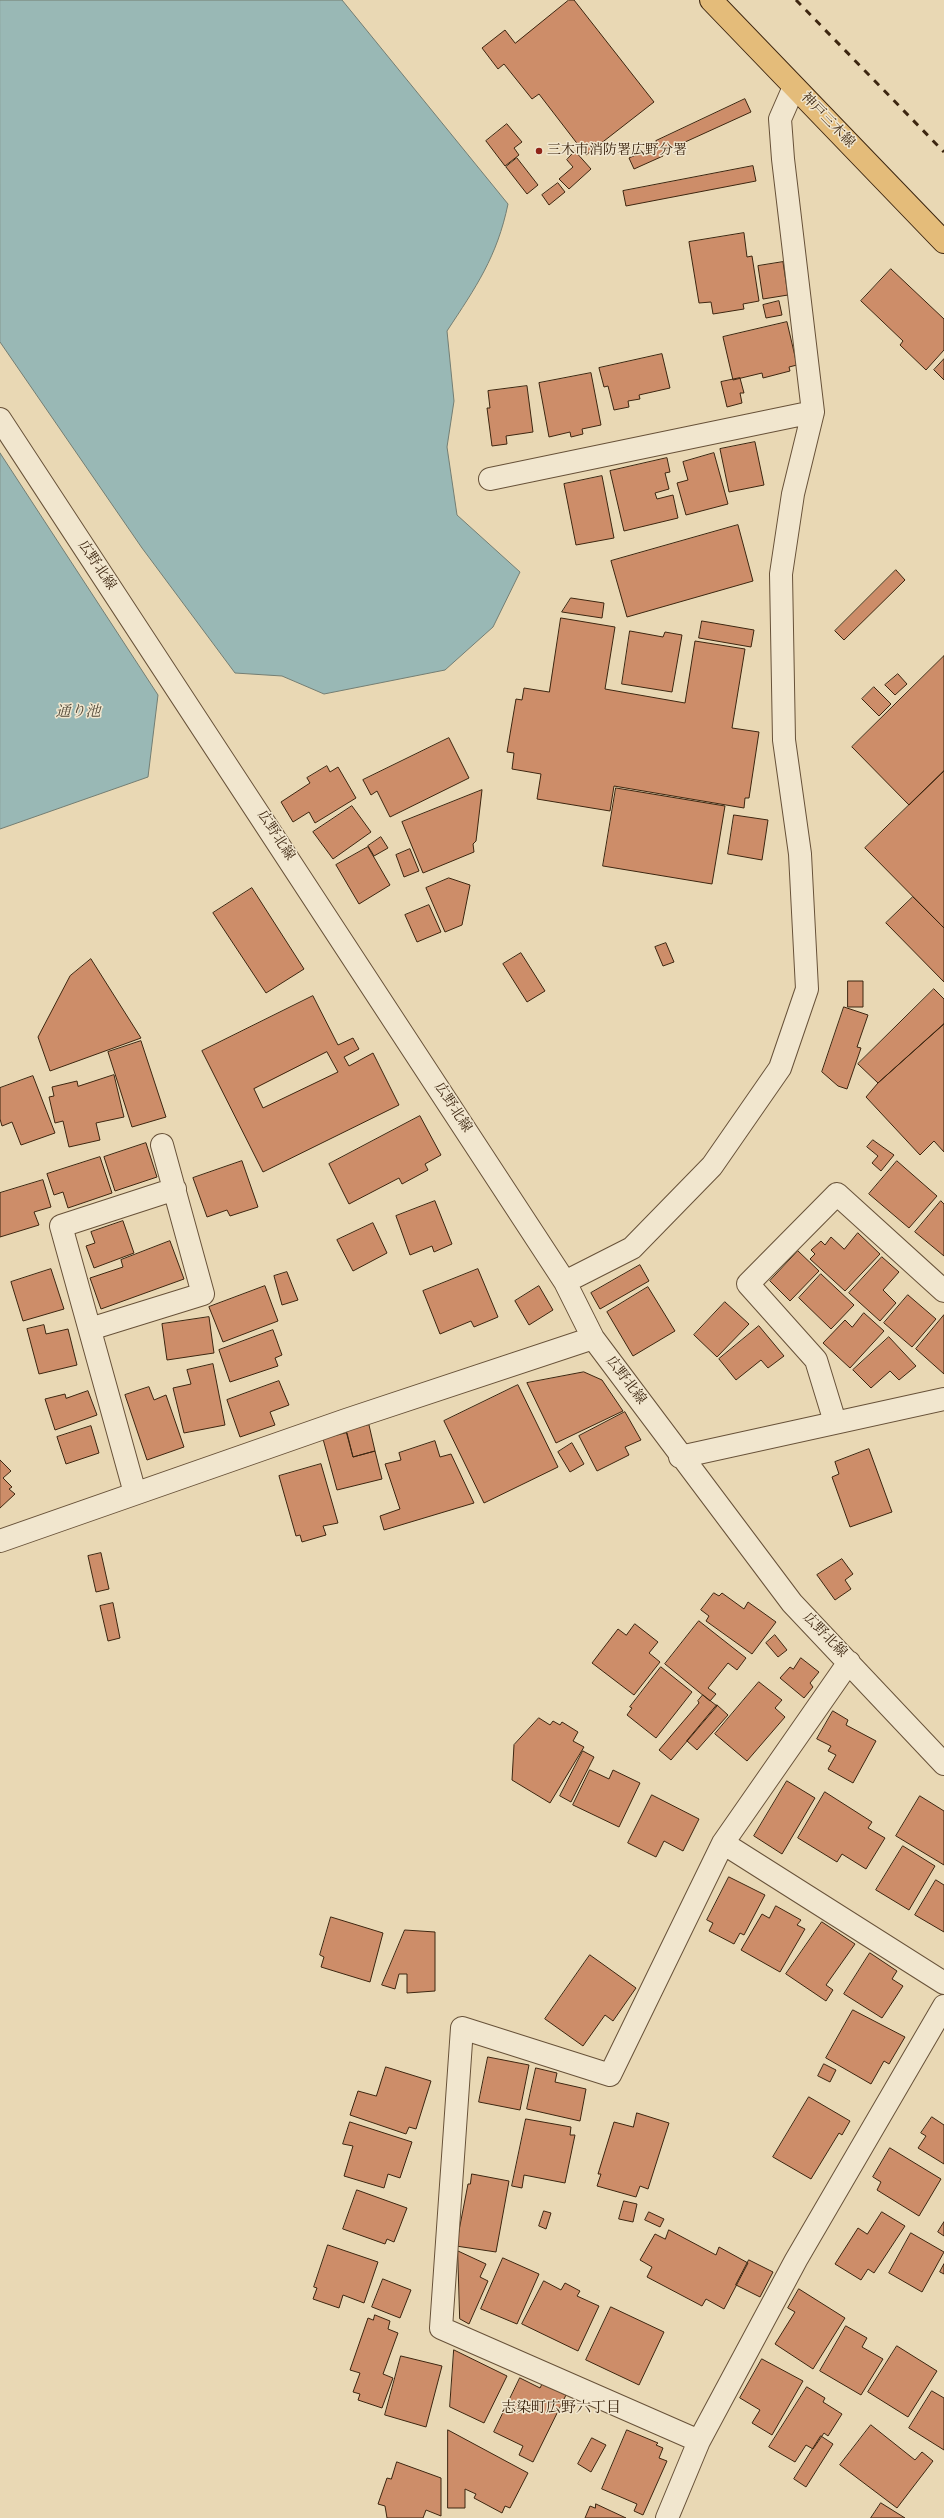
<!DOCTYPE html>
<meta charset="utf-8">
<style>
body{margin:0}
canvas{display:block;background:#e9d8b4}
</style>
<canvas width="944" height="2518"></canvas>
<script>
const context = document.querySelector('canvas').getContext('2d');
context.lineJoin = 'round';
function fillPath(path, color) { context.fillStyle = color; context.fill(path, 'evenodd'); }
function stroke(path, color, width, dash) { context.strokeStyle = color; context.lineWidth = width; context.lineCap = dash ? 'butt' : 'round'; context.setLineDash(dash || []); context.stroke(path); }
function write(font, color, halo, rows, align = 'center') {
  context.font = font + ' Vollkorn,"Noto Serif JP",serif'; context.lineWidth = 3; context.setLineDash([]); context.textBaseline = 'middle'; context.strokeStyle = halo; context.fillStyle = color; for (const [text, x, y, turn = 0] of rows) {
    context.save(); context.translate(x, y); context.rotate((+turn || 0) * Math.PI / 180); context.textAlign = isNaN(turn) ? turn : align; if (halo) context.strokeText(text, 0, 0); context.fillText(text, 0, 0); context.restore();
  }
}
const water = new Path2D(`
 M 0,0 L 342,0 L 508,204 C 497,257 476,287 447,331 L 454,401 L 447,447 L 457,515 L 520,572 L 493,627 L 445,670 L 324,694 L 282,676 L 235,673 L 142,548 L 0,342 Z
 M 0,453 L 158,695 L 148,777 L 0,829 Z`);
fillPath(water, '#99b8b5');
stroke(water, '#747e73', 1);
const building = new Path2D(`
 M 569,0 L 574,0 L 654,102 L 586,155 L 539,94 L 532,99 L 504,64 L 498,69 L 482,48 L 505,30 L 515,43 Z
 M 745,99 L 751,112 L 661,153 L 663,156 L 634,169 L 629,158 L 658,145 L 656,141 Z
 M 507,124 L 522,142 L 514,148 L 519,155 L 505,166 L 486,141 Z
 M 575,151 L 591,169 L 569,189 L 559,179 L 573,167 L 567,160 Z
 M 517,158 L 538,185 L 527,194 L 506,167 Z
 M 753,166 L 756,181 L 626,206 L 623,191 Z
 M 558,183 L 565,192 L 549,205 L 542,195 Z
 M 744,233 L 747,257 L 752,256 L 759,301 L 743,304 L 744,309 L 713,314 L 711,302 L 699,303 L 689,242 Z
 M 783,262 L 788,295 L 763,299 L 758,266 Z
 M 891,269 L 944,319 L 944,350 L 926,370 L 900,345 L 903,341 L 861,301 Z
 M 779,301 L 782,315 L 766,318 L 763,305 Z
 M 787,322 L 797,365 L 789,367 L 790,371 L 763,378 L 762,373 L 733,380 L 723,337 Z
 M 662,354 L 670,388 L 639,395 L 640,399 L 628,401 L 629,407 L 614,410 L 608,386 L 604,387 L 599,368 Z
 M 944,359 L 944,380 L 934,370 Z
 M 591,373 L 601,425 L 582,429 L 583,434 L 571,437 L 570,432 L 549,437 L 539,383 Z
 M 740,378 L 744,393 L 740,393 L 742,403 L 727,407 L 721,382 Z
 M 527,386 L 533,432 L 506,436 L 507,444 L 492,446 L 487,408 L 490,408 L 488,391 Z
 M 755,442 L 764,485 L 729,492 L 720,449 Z
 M 714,453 L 728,504 L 686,515 L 677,483 L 688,480 L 683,462 Z
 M 667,458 L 670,472 L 665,473 L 669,489 L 655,493 L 657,499 L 673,495 L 678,518 L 624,531 L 610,471 Z
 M 602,476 L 614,538 L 576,545 L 564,484 Z
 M 738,525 L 753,581 L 627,617 L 611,561 Z
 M 896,570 L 905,580 L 844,640 L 835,631 Z
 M 571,598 L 604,603 L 602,618 L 562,612 Z
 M 561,618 L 615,627 L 605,689 L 685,703 L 695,641 L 745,649 L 732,728 L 759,732 L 749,798 L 745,798 L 744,808 L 614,786 L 610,811 L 537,799 L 541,774 L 512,769 L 514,753 L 507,752 L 516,699 L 522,700 L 524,688 L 549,692 Z
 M 702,621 L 754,630 L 751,647 L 699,638 Z
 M 630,631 L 663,637 L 665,632 L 682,635 L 672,692 L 622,684 Z
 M 944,656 L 944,771 L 909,805 L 852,747 Z
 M 898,674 L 907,684 L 895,695 L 885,685 Z
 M 874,687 L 891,704 L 879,716 L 862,699 Z
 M 449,738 L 469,778 L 390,817 L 377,791 L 371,795 L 363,780 Z
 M 327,766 L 330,772 L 338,767 L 356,798 L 315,823 L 309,812 L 293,822 L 281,802 L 310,783 L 307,778 Z
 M 944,771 L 944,928 L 865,848 Z
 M 616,788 L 725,806 L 712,884 L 603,866 Z
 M 482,790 L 476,841 L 473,844 L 474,852 L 423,873 L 402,822 Z
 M 352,806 L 371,832 L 333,859 L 313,832 Z
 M 734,815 L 768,820 L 762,860 L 728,854 Z
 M 381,837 L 388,848 L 374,856 L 368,846 Z
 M 368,847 L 390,885 L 359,904 L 336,865 Z
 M 410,849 L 419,871 L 404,877 L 396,855 Z
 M 449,878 L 470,885 L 462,925 L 445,932 L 426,888 Z
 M 252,888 L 304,969 L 266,993 L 213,913 Z
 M 913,897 L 944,928 L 944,982 L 886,923 Z
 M 429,905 L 441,932 L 417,942 L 405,915 Z
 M 666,943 L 674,962 L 663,966 L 655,947 Z
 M 521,953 L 545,991 L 527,1002 L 503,964 Z
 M 91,959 L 141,1038 L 50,1071 L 38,1037 L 70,976 Z
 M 848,981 L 863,981 L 863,1007 L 848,1007 Z
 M 934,989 L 944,999 L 944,1024 L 878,1083 L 858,1064 Z
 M 313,996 L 338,1045 L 353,1038 L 359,1049 L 344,1057 L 349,1066 L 373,1053 L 399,1105 L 263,1172 L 202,1051 ZM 327,1052 L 338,1072 L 263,1108 L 254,1089 Z
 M 844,1007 L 868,1015 L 857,1047 L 861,1048 L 847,1089 L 838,1086 L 822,1072 Z
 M 944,1024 L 944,1152 L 934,1141 L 920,1155 L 866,1097 L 878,1083 Z
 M 141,1041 L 166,1117 L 132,1127 L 108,1052 Z
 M 114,1075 L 124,1117 L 96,1123 L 100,1140 L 69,1147 L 63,1121 L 55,1123 L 49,1097 L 54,1096 L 52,1087 L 77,1081 L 78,1086 Z
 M 33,1076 L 55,1133 L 21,1145 L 12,1122 L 2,1126 L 0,1119 L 0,1088 Z
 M 420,1116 L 441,1155 L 425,1164 L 428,1170 L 402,1184 L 399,1178 L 349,1204 L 329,1164 Z
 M 873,1140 L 894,1155 L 881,1171 L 872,1163 L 878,1156 L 867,1147 Z
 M 146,1143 L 157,1177 L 115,1191 L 104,1157 Z
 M 100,1157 L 112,1193 L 68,1208 L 63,1192 L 54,1195 L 47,1174 Z
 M 242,1161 L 258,1207 L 230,1216 L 227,1210 L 207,1217 L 193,1178 Z
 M 897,1161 L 937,1196 L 909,1228 L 869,1194 Z
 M 43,1180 L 51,1207 L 34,1212 L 39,1225 L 0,1237 L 0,1193 Z
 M 435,1201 L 452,1244 L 434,1252 L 432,1246 L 410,1255 L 396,1216 Z
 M 941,1201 L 944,1204 L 944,1256 L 915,1232 Z
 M 123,1221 L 134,1253 L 94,1268 L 86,1246 L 95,1243 L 91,1232 Z
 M 373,1223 L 387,1253 L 353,1271 L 337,1240 Z
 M 858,1233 L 880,1254 L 845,1291 L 810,1259 L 815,1254 L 811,1250 L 821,1241 L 825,1245 L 831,1237 L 844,1249 Z
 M 170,1241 L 184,1279 L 101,1309 L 90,1278 L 123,1267 L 121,1260 Z
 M 798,1251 L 819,1271 L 790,1301 L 770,1281 Z
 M 882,1257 L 899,1272 L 883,1290 L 896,1303 L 880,1321 L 849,1293 Z
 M 640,1265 L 649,1281 L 600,1309 L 591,1293 Z
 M 51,1269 L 64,1309 L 23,1321 L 11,1282 Z
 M 478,1269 L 498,1317 L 474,1327 L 471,1321 L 440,1334 L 423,1291 Z
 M 287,1272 L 298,1300 L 282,1305 L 274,1276 Z
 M 821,1274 L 854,1305 L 831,1329 L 799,1298 Z
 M 265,1286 L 278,1321 L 223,1342 L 209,1307 Z
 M 539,1286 L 553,1310 L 529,1325 L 515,1301 Z
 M 648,1287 L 675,1331 L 633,1356 L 607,1312 Z
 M 908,1295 L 936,1319 L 912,1347 L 884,1323 Z
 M 725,1302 L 749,1324 L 717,1357 L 694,1335 Z
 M 864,1313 L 884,1331 L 850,1368 L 823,1343 L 845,1320 L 852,1327 Z
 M 944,1315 L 944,1374 L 916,1349 Z
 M 209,1317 L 214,1353 L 167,1360 L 162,1324 Z
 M 44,1325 L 46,1334 L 68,1329 L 77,1365 L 39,1374 L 27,1329 Z
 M 759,1326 L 784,1356 L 768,1368 L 761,1360 L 736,1380 L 719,1359 Z
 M 273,1330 L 282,1355 L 275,1358 L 278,1366 L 230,1382 L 219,1350 Z
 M 889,1337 L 916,1366 L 899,1380 L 890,1371 L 871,1388 L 853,1370 Z
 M 213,1364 L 225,1425 L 184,1433 L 173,1388 L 191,1384 L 187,1370 Z
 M 584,1372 L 602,1380 L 623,1411 L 556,1443 L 527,1383 Z
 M 279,1381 L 289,1405 L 270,1412 L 275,1425 L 240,1437 L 227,1400 Z
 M 518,1385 L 558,1467 L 484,1503 L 444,1421 Z
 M 149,1387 L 154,1400 L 166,1395 L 184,1447 L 147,1460 L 125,1395 Z
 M 88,1391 L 97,1415 L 55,1430 L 45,1399 L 65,1394 L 66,1398 Z
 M 625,1412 L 641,1440 L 625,1447 L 629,1455 L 597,1471 L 579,1436 Z
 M 369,1425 L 375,1451 L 353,1457 L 346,1431 Z
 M 91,1426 L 99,1453 L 66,1464 L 57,1437 Z
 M 347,1433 L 353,1457 L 375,1451 L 382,1479 L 337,1490 L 323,1439 Z
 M 435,1441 L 440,1457 L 451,1454 L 474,1503 L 384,1530 L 380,1516 L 400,1509 L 385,1464 L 401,1460 L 399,1453 Z
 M 572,1443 L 584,1464 L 570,1472 L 558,1452 Z
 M 869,1449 L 892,1512 L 850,1527 L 832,1477 L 839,1474 L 835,1462 Z
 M 0,1460 L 11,1471 L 3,1478 L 12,1487 L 9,1489 L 15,1494 L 0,1508 Z
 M 321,1464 L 338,1523 L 323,1526 L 326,1535 L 302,1542 L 300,1535 L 296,1536 L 279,1476 Z
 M 101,1553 L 109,1589 L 96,1592 L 88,1556 Z
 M 842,1559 L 853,1574 L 845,1580 L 851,1589 L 835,1600 L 817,1575 Z
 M 714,1593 L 719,1596 L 722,1593 L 744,1609 L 748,1602 L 776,1622 L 752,1654 L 706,1621 L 709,1616 L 701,1610 Z
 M 113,1603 L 120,1638 L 108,1641 L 100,1606 Z
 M 699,1621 L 746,1658 L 737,1670 L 728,1663 L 708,1688 L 716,1694 L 710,1701 L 665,1664 Z
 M 635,1624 L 658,1642 L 649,1653 L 660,1662 L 634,1695 L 592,1663 L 618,1629 L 626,1635 Z
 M 775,1635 L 787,1650 L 778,1657 L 766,1643 Z
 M 801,1658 L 819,1672 L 810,1683 L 813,1687 L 804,1698 L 780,1678 L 790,1667 L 793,1669 Z
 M 661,1667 L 692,1692 L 656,1738 L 627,1715 L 632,1708 L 630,1707 Z
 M 759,1682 L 782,1700 L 775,1708 L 785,1717 L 747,1761 L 715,1734 Z
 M 703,1695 L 717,1706 L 671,1760 L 659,1750 L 699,1703 L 698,1701 Z
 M 717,1705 L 728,1715 L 697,1750 L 687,1741 Z
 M 833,1711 L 848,1720 L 846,1725 L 876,1741 L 853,1783 L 828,1769 L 836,1755 L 828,1751 L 831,1746 L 817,1739 Z
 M 539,1718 L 550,1725 L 553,1721 L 560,1725 L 562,1722 L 578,1732 L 573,1741 L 584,1747 L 550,1803 L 512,1780 L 514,1745 Z
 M 583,1751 L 594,1757 L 571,1802 L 560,1796 Z
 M 590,1770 L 609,1779 L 613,1770 L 640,1783 L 619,1827 L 573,1805 Z
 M 787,1781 L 815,1798 L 782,1854 L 754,1836 Z
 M 825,1792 L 872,1822 L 868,1828 L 885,1838 L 866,1869 L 842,1854 L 837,1862 L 798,1838 Z
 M 652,1795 L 699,1819 L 683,1851 L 664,1841 L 656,1857 L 628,1843 Z
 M 920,1796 L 944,1811 L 944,1865 L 896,1836 Z
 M 903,1846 L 935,1866 L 909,1910 L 876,1890 Z
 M 729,1877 L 765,1895 L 744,1935 L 740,1933 L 734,1944 L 709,1931 L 713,1923 L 707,1920 Z
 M 936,1880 L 944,1885 L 944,1932 L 915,1915 Z
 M 776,1906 L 801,1920 L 797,1925 L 805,1929 L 780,1972 L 741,1950 L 762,1914 L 769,1918 Z
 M 331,1917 L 383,1933 L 370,1982 L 321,1967 L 324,1957 L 320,1955 Z
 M 822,1922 L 855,1944 L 826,1985 L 833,1990 L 826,2001 L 786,1974 Z
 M 405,1930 L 435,1932 L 435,1991 L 407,1993 L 407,1974 L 399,1974 L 395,1989 L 382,1985 Z
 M 870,1953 L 897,1971 L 892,1979 L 903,1986 L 882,2018 L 844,1994 Z
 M 590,1955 L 636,1988 L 613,2021 L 605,2015 L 583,2046 L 545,2019 Z
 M 853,2010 L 905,2037 L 889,2064 L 884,2061 L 871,2084 L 826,2058 Z
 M 488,2057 L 529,2065 L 520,2110 L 479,2102 Z
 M 824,2064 L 836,2070 L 830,2082 L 818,2076 Z
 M 386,2067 L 431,2081 L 416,2129 L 409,2127 L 406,2134 L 350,2115 L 358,2091 L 376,2096 Z
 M 536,2068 L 557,2073 L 555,2082 L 586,2089 L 580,2121 L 527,2109 Z
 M 809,2097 L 850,2121 L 842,2135 L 839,2133 L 811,2179 L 773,2157 Z
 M 637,2113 L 669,2123 L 648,2189 L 640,2186 L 636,2197 L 597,2186 L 601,2174 L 598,2174 L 614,2122 L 633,2127 Z
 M 932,2117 L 944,2125 L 944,2164 L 918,2148 L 926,2136 L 921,2133 Z
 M 526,2119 L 571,2127 L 570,2135 L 575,2135 L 565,2183 L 524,2175 L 522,2188 L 512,2186 Z
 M 350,2122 L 412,2142 L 400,2178 L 388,2174 L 384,2188 L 344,2176 L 353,2146 L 343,2144 Z
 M 890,2148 L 941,2179 L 919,2216 L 877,2190 L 881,2182 L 873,2177 Z
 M 472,2174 L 509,2181 L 496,2252 L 456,2246 L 468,2184 L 470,2184 Z
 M 357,2190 L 407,2208 L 394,2242 L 387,2239 L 385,2244 L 343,2229 Z
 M 624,2201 L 637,2204 L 633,2222 L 619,2219 Z
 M 544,2211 L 551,2213 L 546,2229 L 539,2226 Z
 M 649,2212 L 664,2219 L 660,2227 L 645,2220 Z
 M 882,2212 L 905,2226 L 874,2273 L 868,2269 L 861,2280 L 835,2264 L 858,2228 L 867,2234 Z
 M 944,2222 L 944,2236 L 938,2232 Z
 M 669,2230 L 716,2255 L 719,2247 L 748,2263 L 724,2309 L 706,2299 L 702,2306 L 647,2277 L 652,2267 L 640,2260 L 655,2234 L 665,2239 Z
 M 911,2233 L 944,2252 L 922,2292 L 889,2273 Z
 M 328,2245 L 378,2262 L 364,2303 L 343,2295 L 339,2308 L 313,2299 L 317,2288 L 314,2287 Z
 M 458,2251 L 486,2264 L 480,2277 L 488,2281 L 469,2324 L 460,2319 Z
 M 503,2258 L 539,2274 L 517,2324 L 481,2309 Z
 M 749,2260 L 773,2272 L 760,2297 L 736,2285 Z
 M 944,2264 L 944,2274 L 940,2272 Z
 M 383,2279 L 411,2290 L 400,2318 L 372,2307 Z
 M 544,2281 L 561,2290 L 565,2283 L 580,2291 L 577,2296 L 599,2306 L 578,2351 L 522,2324 Z
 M 799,2289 L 845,2318 L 813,2369 L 775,2344 L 795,2312 L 788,2308 Z
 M 611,2307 L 664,2332 L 639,2385 L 586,2360 Z
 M 375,2315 L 390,2321 L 388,2329 L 398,2333 L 383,2374 L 393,2378 L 382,2408 L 358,2400 L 360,2394 L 353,2392 L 360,2373 L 350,2370 L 368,2318 L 373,2320 Z
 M 846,2326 L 867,2338 L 862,2347 L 883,2359 L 861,2395 L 820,2371 Z
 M 897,2346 L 937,2371 L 908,2417 L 868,2392 Z
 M 454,2350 L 507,2376 L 484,2423 L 450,2407 Z
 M 401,2356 L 442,2366 L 426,2427 L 385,2415 Z
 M 762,2359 L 803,2381 L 772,2435 L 752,2423 L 760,2410 L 740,2398 Z
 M 520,2378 L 540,2388 L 542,2384 L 566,2395 L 533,2462 L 519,2455 L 523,2446 L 494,2432 Z
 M 807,2387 L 825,2398 L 823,2402 L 842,2414 L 828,2436 L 824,2433 L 813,2449 L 806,2445 L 795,2462 L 769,2447 Z
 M 932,2391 L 944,2398 L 944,2450 L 909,2428 Z
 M 871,2425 L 915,2460 L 922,2452 L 933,2461 L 897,2508 L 840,2465 Z
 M 448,2430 L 528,2473 L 510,2508 L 505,2506 L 502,2513 L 474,2498 L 476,2494 L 465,2489 L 465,2508 L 448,2508 Z
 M 627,2430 L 658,2443 L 656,2445 L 663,2448 L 659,2458 L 667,2461 L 643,2515 L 634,2511 L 637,2504 L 602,2489 Z
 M 821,2436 L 833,2444 L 806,2487 L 794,2479 Z
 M 592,2438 L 606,2445 L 591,2472 L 578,2464 Z
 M 397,2462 L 441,2478 L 441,2516 L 426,2510 L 423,2518 L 387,2518 L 385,2506 L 378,2504 L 387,2478 L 391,2479 Z
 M 881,2503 L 905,2518 L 871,2518 Z
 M 596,2504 L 626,2518 L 585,2518 L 590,2506 L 595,2508 Z`);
fillPath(building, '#cd8d69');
stroke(building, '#3d2610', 1);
const minor = new Path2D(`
 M 0,419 L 565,1282 L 593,1338 L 792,1603 L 944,1764
 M 490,479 L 813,412
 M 565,1282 L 632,1248 L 712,1166 L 780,1068 L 807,989 L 800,854 L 784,740 L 781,574 L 793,494 L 813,412 L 783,159 L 780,119 L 794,87
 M 90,1329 L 203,1294 L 162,1145
 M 835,1422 L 816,1360 L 748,1284 L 837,1194 L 944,1291
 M 680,1457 L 944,1399
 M 135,1493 L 61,1226 L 175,1189
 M 0,1541 L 346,1420 L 593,1338
 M 723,1843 L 944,1983
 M 699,2441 L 441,2328 L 462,2028 L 610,2075 L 723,1843 L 849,1662
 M 667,2518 L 699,2441 L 796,2260 L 944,2006`);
const primary = new Path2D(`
 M 711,0 L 944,242`);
stroke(minor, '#685239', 24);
stroke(primary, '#3d2610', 24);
stroke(minor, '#f1e6ce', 22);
stroke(primary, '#e4bc7a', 22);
stroke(new Path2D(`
 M 796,0 L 944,152`), '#3d2610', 3, [7, 7]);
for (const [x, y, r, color] of [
 [539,151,4,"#8f2418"]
]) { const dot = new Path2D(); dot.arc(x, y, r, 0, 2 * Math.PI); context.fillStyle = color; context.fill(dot); stroke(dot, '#f1e6ce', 1.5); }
write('14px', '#3d2610', '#f1e6ce', [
 ["神戸三木線",827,121,46],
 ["広野北線",96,566,56],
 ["広野北線",275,836,57],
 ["広野北線",452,1108,57],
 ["広野北線",625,1381,53],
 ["広野北線",824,1636,46]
]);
write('14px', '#3d2610', '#f1e6ce', [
 ["三木市消防署広野分署",547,151]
], 'left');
write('italic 15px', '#544a39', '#f1e6ce', [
 ["通り池",78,713]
]);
write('15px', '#3d2610', '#f1e6ce', [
 ["志染町広野六丁目",561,2409]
]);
</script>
